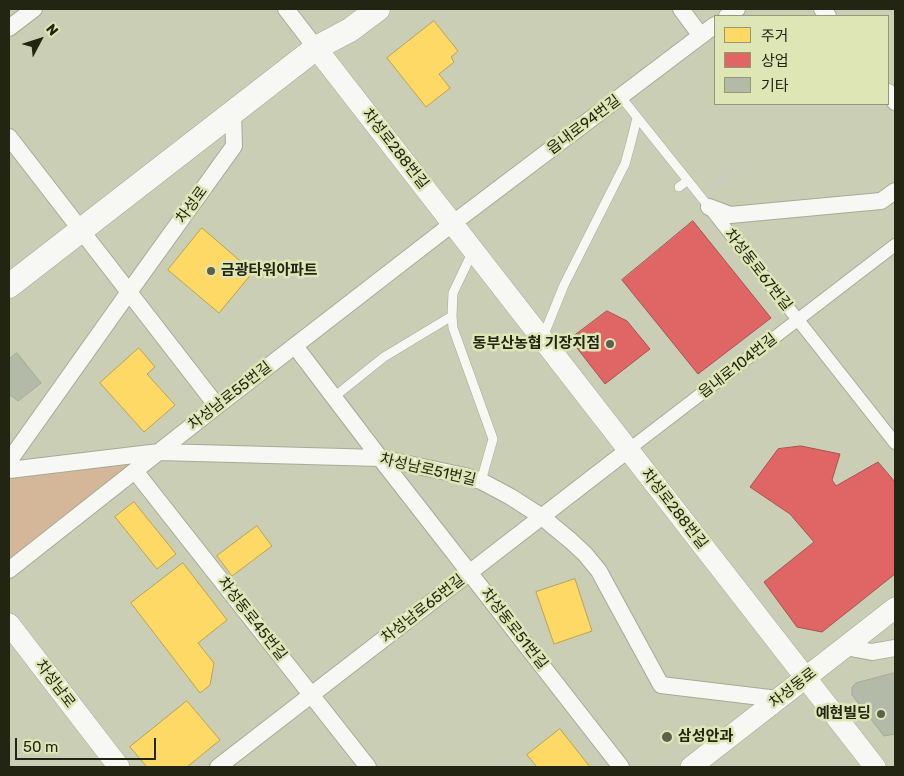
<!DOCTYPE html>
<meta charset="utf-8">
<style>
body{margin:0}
#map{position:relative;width:904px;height:776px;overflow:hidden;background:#caceb4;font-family:Rubik,"Noto Sans KR",sans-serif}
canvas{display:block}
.frame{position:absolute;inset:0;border:10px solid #222512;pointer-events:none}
.legend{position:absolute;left:714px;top:15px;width:175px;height:90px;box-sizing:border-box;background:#dfe6b6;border:1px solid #939974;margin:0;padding:6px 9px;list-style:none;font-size:15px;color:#222512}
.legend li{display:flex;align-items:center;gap:10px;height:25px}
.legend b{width:25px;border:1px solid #939974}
.north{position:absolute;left:15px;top:15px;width:50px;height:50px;-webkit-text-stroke:4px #dfe6b6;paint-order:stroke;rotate:50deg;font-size:14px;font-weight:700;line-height:20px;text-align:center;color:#222512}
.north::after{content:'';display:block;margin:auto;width:18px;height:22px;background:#222512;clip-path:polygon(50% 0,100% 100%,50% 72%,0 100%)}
.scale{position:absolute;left:15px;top:738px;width:141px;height:22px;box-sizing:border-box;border:2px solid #222512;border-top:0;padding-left:6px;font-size:15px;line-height:18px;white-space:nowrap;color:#222512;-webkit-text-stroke:4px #dfe6b6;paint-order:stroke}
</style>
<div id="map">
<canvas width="904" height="776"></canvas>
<div class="frame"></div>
<ul class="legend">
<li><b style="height:14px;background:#ffd966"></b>주거</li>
<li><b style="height:14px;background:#e06666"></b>상업</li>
<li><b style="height:14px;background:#b3baa7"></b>기타</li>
</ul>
<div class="north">N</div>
<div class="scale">50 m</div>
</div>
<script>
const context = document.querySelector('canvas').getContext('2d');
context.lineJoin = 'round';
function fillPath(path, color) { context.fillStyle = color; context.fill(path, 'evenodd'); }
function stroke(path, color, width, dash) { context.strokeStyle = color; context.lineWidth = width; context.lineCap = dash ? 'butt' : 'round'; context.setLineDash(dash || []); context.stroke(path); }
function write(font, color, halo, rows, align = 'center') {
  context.font = font + ' Rubik,"Noto Sans KR",sans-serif'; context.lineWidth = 5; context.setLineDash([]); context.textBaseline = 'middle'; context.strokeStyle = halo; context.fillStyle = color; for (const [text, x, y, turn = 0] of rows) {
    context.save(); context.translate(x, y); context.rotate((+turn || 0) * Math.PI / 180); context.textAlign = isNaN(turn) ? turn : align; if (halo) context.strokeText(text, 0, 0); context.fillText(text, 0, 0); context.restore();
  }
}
fillPath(new Path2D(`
 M 127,464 L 129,467 L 9,560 L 9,478 Z`), '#d3b798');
const homes = new Path2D(`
 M 434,21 L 458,51 L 451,57 L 454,62 L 439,74 L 450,88 L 426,107 L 387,58 Z
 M 202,228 L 253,272 L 219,313 L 168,270 Z
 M 139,348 L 155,367 L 147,374 L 175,405 L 144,432 L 100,383 Z
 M 134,502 L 176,554 L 157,569 L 115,517 Z
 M 257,526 L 272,546 L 232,576 L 217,556 Z
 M 183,563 L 227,620 L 198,643 L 214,663 L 210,685 L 200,693 L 131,603 Z
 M 575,579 L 592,631 L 554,644 L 536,592 Z
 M 187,701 L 220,740 L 187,767 L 147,767 L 130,747 Z
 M 560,729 L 590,767 L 537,767 L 527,755 Z`);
fillPath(homes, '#ffd966');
stroke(homes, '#bda34d', 1);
const shops = new Path2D(`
 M 693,221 L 771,318 L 698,374 L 622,280 Z
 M 607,311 L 627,321 L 650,349 L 605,384 L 570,339 Z
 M 801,446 L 840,454 L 832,480 L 836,486 L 878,462 L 895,482 L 895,574 L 822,632 L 797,627 L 764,582 L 814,542 L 790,514 L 750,487 L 778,449 Z`);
fillPath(shops, '#e06666');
stroke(shops, '#a7524d', 1);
const building = new Path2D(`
 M 17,353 L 41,383 L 18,401 L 9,394 L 9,359 Z
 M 895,673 L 895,734 L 884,736 L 852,695 L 852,687 L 856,683 Z`);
fillPath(building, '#b3baa7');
stroke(building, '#a3aa97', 1);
const service = new Path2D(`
 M 621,97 L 709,207
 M 679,187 L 687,181
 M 473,251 L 453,293 L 452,316 L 453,328 L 493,439 L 481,481
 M 543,337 L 564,285 L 625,164 L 630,146 L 637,118
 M 334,397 L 384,357 L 452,316`);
const pedestrian = new Path2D(`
 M 709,207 L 895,443
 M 628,450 L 895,245`);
const minor = new Path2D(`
 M 286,9 L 316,48
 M 681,9 L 701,36
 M 822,9 L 828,16
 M 727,16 L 737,9
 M 9,28 L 34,9
 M 888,92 L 895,102
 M 9,137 L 217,406
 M 709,207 L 730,215 L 881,201 L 895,191
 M 295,346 L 380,458 L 621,767
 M 9,461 L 129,292 L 234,146 L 233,112
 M 9,470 L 159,452 L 380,458 L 465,476 L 481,481 L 511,497 L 542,517 L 571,541 L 585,554 L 599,571 L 607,586 L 661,685 L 778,699
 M 135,471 L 368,767
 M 9,570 L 217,406 L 452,224 L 715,25
 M 845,647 L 872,652 L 895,648
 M 218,767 L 628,450`);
const tertiary = new Path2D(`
 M 316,48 L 875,767
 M 9,624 L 119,767
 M 691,767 L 895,608`);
const secondary = new Path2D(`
 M 9,286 L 316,48 L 350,30 L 378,9`);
stroke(service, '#a7aa95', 10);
stroke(pedestrian, '#a7aa95', 14);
stroke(minor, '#a7aa95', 18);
stroke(tertiary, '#a7aa95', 22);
stroke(secondary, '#a7aa95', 25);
stroke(new Path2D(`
 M 710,188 L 738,166`), '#ccccc5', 3, [5, 2.5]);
stroke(service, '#f7f8f4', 9);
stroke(pedestrian, '#f7f8f4', 12);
stroke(minor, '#f7f8f4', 16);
stroke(tertiary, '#f7f8f4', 21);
stroke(secondary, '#f7f8f4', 24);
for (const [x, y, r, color] of [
 [211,271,5,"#5d604b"],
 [610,344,5,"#5d604b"],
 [881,714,5,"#5d604b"],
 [667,737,6,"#5d604b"]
]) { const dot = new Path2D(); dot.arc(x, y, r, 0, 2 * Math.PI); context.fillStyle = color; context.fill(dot); stroke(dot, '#dfe6b6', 2); }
write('15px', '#222512', '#dfe6b6', [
 ["읍내로94번길",584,125,-37],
 ["차성로288번길",395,149,52],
 ["차성로",192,205,-54],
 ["차성동로67번길",758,270,52],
 ["읍내로104번길",738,366,-38],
 ["차성남로55번길",230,396,-38],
 ["차성남로51번길",428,470,13],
 ["차성로288번길",674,509,52],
 ["차성남로65번길",423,609,-38],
 ["차성동로45번길",252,619,52],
 ["차성동로51번길",514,629,52],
 ["차성남로",55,684,53],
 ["차성동로",793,688,-38]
]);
write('bold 15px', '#222512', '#dfe6b6', [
 ["금광타워아파트",221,271],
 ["동부산농협 기장지점",600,344,"right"],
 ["예현빌딩",871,714,"right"],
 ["삼성안과",678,737]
], 'left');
</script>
